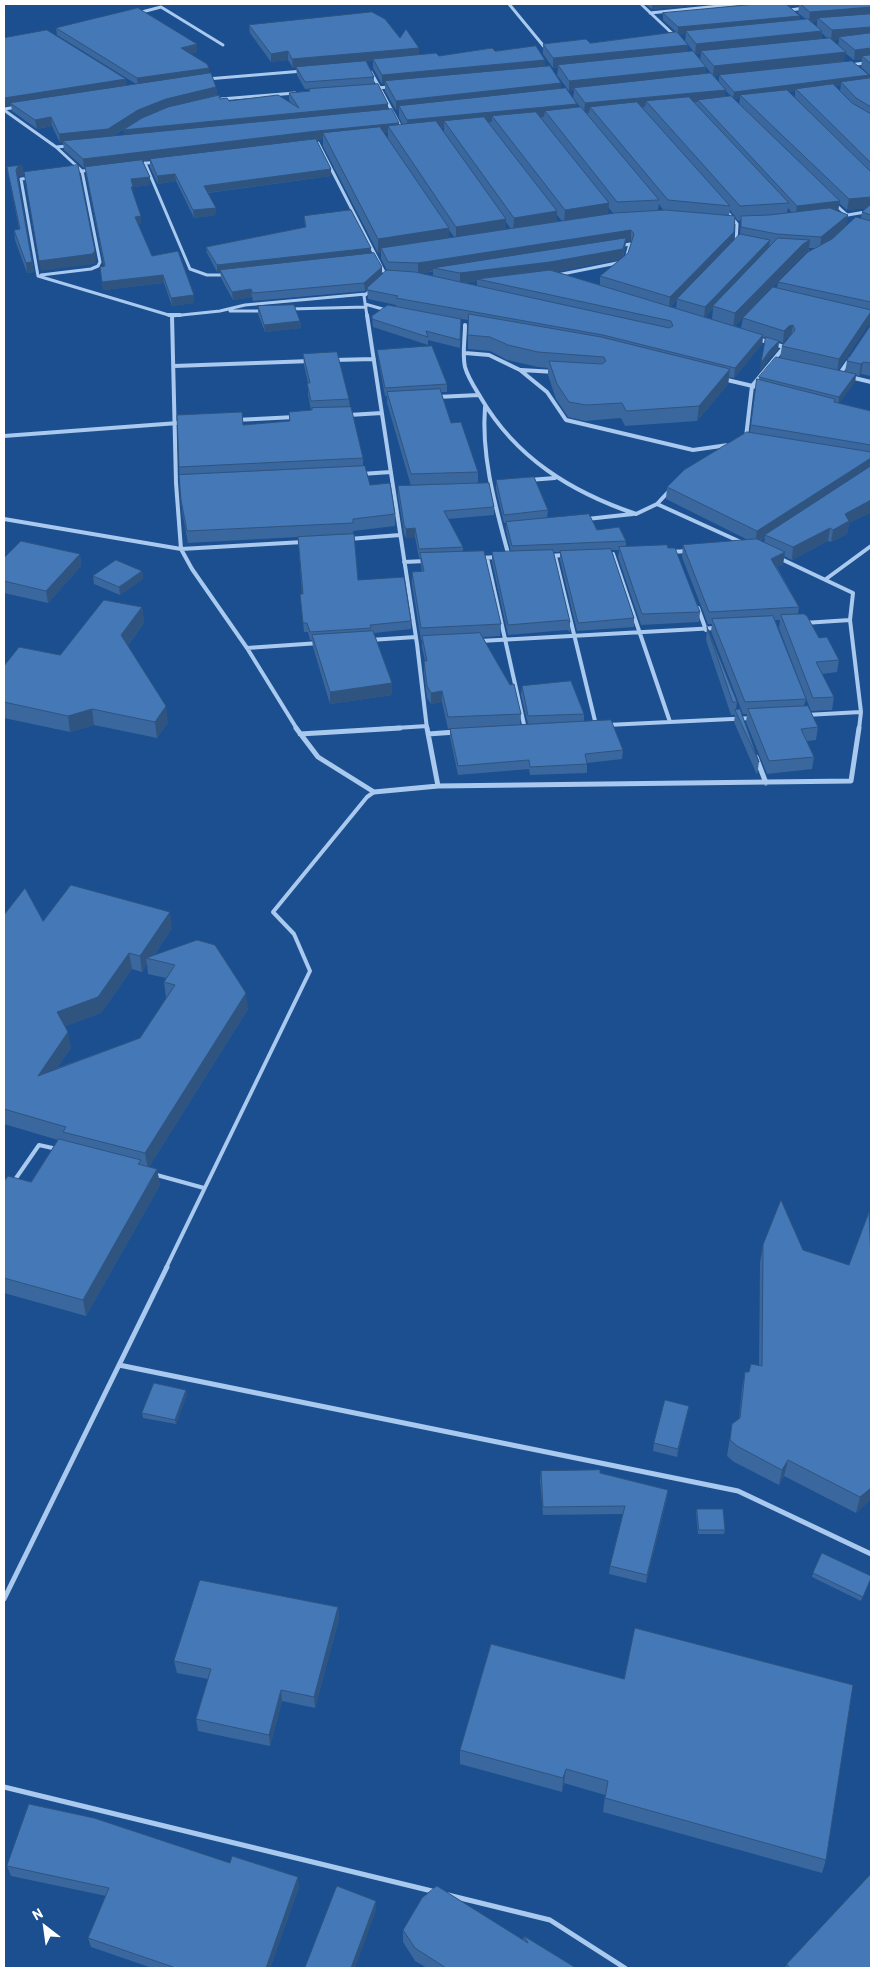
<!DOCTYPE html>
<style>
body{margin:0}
#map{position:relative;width:875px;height:1972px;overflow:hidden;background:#1b4f8f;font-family:Barlow,sans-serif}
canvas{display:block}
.frame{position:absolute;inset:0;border:5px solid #fff;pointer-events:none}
.north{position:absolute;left:20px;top:1902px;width:50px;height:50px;-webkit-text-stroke:4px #1b4f8f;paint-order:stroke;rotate:330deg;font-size:14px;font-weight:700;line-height:20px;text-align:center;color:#fff}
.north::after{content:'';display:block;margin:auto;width:18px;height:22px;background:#fff;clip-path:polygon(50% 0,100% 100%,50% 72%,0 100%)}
</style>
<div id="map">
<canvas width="875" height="1972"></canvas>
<div class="frame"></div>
<div class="north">N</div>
</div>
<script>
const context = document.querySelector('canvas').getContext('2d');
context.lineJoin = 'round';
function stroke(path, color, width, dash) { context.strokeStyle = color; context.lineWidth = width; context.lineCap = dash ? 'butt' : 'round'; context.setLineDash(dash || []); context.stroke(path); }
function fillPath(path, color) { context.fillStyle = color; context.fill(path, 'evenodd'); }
stroke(new Path2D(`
 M 153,1174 L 204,1188
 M 14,1181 L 39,1145 L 57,1149
 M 166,1268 L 310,971 L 294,934 L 273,912 L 367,797 L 374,792`), '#a9c9ee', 4);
stroke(new Path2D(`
 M 119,1365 L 167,1267
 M 4,1599 L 119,1365 L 738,1491 L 871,1554
 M 4,1787 L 436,1892
 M 448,1895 L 550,1920 L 625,1968`), '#a9c9ee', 5);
stroke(new Path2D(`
 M 509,4 L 546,49
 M 641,4 L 676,37
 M 790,10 L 805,8
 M 138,13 L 161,7 L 223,45
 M 650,13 L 739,4
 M 850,65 L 871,62
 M 371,72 L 403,131
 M 207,79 L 303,71
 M 373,88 L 392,87
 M 221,99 L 295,93
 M 4,109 L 18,107
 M 4,110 L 56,147 L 82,171 L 100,262 L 98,266 L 91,269 L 41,275
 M 312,144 L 318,143 L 386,276 L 384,278
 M 56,147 L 68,146
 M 145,163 L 190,269 L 207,275 L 225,275
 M 138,164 L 157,162
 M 73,172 L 92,170
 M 30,178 L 21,179 L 38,276 L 172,316 L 220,311 L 245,305 L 366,294
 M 835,204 L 847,215
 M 725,209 L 737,224 L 736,244
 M 842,216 L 871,211
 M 619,246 L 630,244 L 626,259
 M 557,275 L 622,262
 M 365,304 L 386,310
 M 290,309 L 366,307
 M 230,311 L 264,311
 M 367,316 L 364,296 L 372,289`), '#a9c9ee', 3);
stroke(new Path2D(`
 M 169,315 L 180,315
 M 367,315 L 417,644 L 427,729
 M 172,316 L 176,483 L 181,549 L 192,569 L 247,648 L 297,729
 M 465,325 C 465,339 462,354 465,367 C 468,378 475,388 481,398 C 516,458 571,492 636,514 L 657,504 L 743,543
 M 758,339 L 784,347
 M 465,353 L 489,355 L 520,370 L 547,392 L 566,420 L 693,450 L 728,445
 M 334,360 L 374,359
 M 174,366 L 311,361
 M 521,370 L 555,372
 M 839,375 L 850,359
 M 850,377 L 871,382
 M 723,379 L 761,388
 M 437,397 L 479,395
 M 485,407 C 481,458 496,508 509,557
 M 349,415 L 382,413
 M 236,420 L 295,417
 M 4,436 L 178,423
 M 746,437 L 752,386 L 785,346
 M 361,474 L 391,472
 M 529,480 L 555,478
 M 657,504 L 670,490
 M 4,519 L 181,549 L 303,542
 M 587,519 L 633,514
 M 349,539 L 400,535
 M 670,552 L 689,551
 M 613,554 L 670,722
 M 547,556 L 566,555
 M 555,556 L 596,725
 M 480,558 L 499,557
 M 487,558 L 525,729
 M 779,558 L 853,593 L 850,620 L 861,712 L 859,729
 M 404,562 L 426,561
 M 826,579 L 871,546
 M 698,608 L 706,630
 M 804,623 L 850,620
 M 370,640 L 416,637
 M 480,641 L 716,628
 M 247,648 L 319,643
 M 806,715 L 861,712
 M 607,725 L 753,718
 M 380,729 L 427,726`), '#a9c9ee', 4);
stroke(new Path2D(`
 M 296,728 L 318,757 L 374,792 L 438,786 L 851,781 L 859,728
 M 427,728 L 438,786
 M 300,734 L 400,728
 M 428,734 L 456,732
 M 756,757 L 766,783`), '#a9c9ee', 5);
fillPath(new Path2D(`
 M 645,4 L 707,4 L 652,9 Z
 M 787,4 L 871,4 L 871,76 L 861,67 L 862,60 L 854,60 L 845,53 L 844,61 L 869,75 L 869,78 L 871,78 L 871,324 L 868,325 L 838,370 L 845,372 L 847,361 L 871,325 L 871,376 L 861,374 L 859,376 L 856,375 L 855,382 L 839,403 L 871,411 L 871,512 L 849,523 L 847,534 L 831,542 L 828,541 L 792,560 L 784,556 L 783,564 L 777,567 L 799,607 L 798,614 L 819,638 L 839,660 L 837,672 L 822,674 L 834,697 L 832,710 L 811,711 L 779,628 L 780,620 L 775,620 L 806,699 L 804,706 L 818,727 L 816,740 L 807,741 L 814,757 L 812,769 L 767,774 L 746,722 L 747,714 L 743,714 L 711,631 L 712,624 L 708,624 L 682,557 L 683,545 L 748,540 L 666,499 L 667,487 L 750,432 L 757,379 L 759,380 L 759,377 L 780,358 L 782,346 L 789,337 L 787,337 L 783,343 L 779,341 L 778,349 L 769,358 L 760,371 L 766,338 L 763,337 L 762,344 L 734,378 L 729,377 L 728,384 L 697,421 L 625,426 L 621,418 L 585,421 L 568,417 L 556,399 L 548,375 L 548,368 L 538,367 L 507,360 L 490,351 L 468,349 L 468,320 L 444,316 L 461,319 L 460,348 L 428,340 L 428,345 L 373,327 L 372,316 L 396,306 L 396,305 L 368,299 L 367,288 L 365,291 L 253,301 L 252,297 L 233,300 L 221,278 L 220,271 L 217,272 L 207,253 L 206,247 L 305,227 L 304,216 L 371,253 L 382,267 L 382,275 L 387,270 L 381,259 L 381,253 L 378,253 L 323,146 L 323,139 L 316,140 L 331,169 L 331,176 L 208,193 L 216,208 L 216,215 L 194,218 L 176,181 L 158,184 L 150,167 L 150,160 L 143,161 L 150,185 L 133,187 L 133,194 L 141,224 L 138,224 L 152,256 L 194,295 L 194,303 L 172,306 L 164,283 L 103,290 L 100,267 L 104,266 L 85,168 L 84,168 L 64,150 L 63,143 L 60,143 L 52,126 L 37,129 L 12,111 L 11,105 L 4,106 L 4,38 L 127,86 L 136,84 L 57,35 L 56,28 L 197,44 L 197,52 L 190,54 L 209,68 L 209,74 L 216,87 L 217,95 L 220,99 L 229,101 L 291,103 L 289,100 L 289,93 L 309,91 L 309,89 L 305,89 L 297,75 L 296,68 L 293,68 L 288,60 L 271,62 L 250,33 L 249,25 L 400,38 L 419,48 L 419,55 L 439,56 L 495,51 L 545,60 L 545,67 L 561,83 L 561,89 L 577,104 L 577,108 L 580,107 L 573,98 L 574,91 L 569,91 L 557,75 L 558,68 L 553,68 L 543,54 L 543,44 L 590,43 L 676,32 L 663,20 L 663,13 L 800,20 L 806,19 L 798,13 L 799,6 L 791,6 ZM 817,21 L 817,26 L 811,22 ZM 686,33 L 685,41 L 694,52 L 687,52 L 678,34 ZM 822,33 L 828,39 L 821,39 ZM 832,40 L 839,40 L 838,46 ZM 695,54 L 701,54 L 700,60 ZM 366,61 L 373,61 L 373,68 L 382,84 L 385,84 L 385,91 L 396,110 L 399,110 L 399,117 L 403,125 L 399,125 L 388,109 L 388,104 L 374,84 L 374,77 ZM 706,67 L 711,73 L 705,74 ZM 719,75 L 719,82 L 714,76 ZM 841,85 L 840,91 L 835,86 ZM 725,90 L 731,96 L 725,97 ZM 795,91 L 795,97 L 789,92 ZM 740,98 L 739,104 L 734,99 ZM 168,107 L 123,135 L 113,136 L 139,119 ZM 444,127 L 444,132 L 441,128 ZM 384,133 L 388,133 L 388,139 ZM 839,203 L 847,210 L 866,208 L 862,212 L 861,218 L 847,226 L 838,211 ZM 659,204 L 663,210 L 658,210 ZM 608,207 L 613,213 L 608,214 ZM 788,208 L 792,213 L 787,213 ZM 730,210 L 738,221 L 741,220 L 740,235 L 733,242 L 734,232 L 729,216 ZM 557,215 L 562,221 L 557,222 ZM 506,222 L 511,229 L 506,229 ZM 449,230 L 454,237 L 449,238 ZM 626,241 L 631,241 L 632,242 L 628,253 L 623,258 L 625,248 ZM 809,248 L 815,248 L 809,252 ZM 621,259 L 600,276 L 600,285 L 555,272 ZM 433,271 L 433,276 L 421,273 L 432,272 ZM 477,281 L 477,286 L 463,283 ZM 778,282 L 777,288 L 773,287 ZM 677,300 L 676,309 L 670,307 ZM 753,307 L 743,318 L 741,328 L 735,326 ZM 713,309 L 712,319 L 705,317 ZM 765,537 L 764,543 L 760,541 Z
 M 22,165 L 24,175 L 19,176 L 18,179 L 34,272 L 27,273 L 15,240 L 14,230 L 19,229 L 7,167 Z
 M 258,306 L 300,321 L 301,328 L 265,332 L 258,314 Z
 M 377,350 L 447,384 L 447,392 L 441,392 L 451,423 L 478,472 L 478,483 L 494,507 L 494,515 L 448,519 L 463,547 L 463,552 L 501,624 L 500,636 L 483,637 L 521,714 L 520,725 L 528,724 L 521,695 L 522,686 L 584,714 L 584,721 L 623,750 L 622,759 L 587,763 L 587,773 L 530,775 L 529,769 L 458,775 L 450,737 L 450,729 L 459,728 L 448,729 L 442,702 L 431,704 L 427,698 L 424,673 L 424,661 L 425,661 L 422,647 L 422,640 L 421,640 L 412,584 L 412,572 L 422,572 L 420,558 L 419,558 L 415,537 L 406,538 L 404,533 L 398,495 L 398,486 L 411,486 L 387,403 L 387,396 L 385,396 L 378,358 Z
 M 303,354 L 349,399 L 350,407 L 363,458 L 363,466 L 370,485 L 395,514 L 395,526 L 353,531 L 358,580 L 411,621 L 411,629 L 374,633 L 392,683 L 392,695 L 330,704 L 313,647 L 312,640 L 310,640 L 308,632 L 304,632 L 301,602 L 300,594 L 302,594 L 298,537 L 188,543 L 182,511 L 179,467 L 243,425 L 289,421 L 289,412 L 311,410 L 308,395 L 308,383 L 304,365 Z
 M 496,480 L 548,510 L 547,518 L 597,530 L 626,541 L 626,546 L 668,548 L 700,612 L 699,622 L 641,625 L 618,557 L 619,550 L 611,550 L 634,618 L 634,627 L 577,631 L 560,560 L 560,552 L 553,552 L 570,622 L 570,632 L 567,630 L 508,635 L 492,562 L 492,552 L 511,552 L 506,530 L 506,523 L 504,523 L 496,489 Z
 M 80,554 L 81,566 L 48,603 L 4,593 L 4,558 Z
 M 142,571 L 143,579 L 120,595 L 94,584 L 93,576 Z
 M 142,607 L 144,623 L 128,645 L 168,722 L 157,738 L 94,725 L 70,732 L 4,718 L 4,666 L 60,655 Z
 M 707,627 L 737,702 L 736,710 L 759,762 L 757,775 L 734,722 L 735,715 L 731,715 L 706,640 Z
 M 4,915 L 43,921 L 172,928 L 154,955 L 197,940 L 248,1009 L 149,1167 L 157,1169 L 160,1185 L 86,1316 L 4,1293 L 4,1181 L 31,1182 L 58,1140 L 4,1124 ZM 147,964 L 148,974 L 166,978 L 164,982 L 166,998 L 140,1038 L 57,1068 L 71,1048 L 65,1026 L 101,1013 L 132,969 L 142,972 Z
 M 763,1245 L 871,1499 L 856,1513 L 784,1476 L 779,1485 L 734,1462 L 727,1456 L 732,1424 L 739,1419 L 742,1388 L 745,1372 L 749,1372 L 759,1365 L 760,1262 Z
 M 186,1390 L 187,1394 L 176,1424 L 143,1418 L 142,1413 Z
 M 689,1406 L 677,1457 L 653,1451 L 654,1443 Z
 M 541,1471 L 600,1473 L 668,1490 L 667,1498 L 646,1583 L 609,1574 L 610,1566 L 623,1514 L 543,1515 L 540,1480 Z
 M 697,1509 L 725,1530 L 724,1534 L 698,1534 L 696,1513 Z
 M 813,1573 L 871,1576 L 861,1601 L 812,1577 Z
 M 338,1607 L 339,1619 L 315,1708 L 282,1701 L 270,1746 L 198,1731 L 196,1719 L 208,1679 L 177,1673 L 174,1661 Z
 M 491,1644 L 826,1860 L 822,1873 L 603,1812 L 605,1795 L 564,1783 L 562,1792 L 460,1764 L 460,1750 Z
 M 7,1866 L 299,1887 L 270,1968 L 152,1968 L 91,1947 L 88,1938 L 106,1896 L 11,1876 Z
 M 403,1930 L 523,1940 L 524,1936 L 576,1968 L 427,1968 L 415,1961 L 403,1942 Z
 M 787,1964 L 871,1968 L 785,1968 Z`), '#3a679d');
fillPath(new Path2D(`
 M 652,4 L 707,4 L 652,9 Z
 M 791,4 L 799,4 L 799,6 L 791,6 Z
 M 871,7 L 871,17 L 818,18 L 817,21 L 809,22 L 810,12 Z
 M 800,16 L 800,23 L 686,31 L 686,33 L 678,34 L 678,27 Z
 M 871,27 L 871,37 L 839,37 L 839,40 L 831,41 L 832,30 Z
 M 822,31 L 821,42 L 701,51 L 701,54 L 695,54 L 696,44 Z
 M 197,44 L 197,52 L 182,56 L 181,48 Z
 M 688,45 L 687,55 L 558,65 L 558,68 L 553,68 L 553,58 Z
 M 419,48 L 419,57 L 373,59 L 373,61 L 293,68 L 292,59 Z
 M 871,48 L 871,59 L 862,56 L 862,60 L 854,60 L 855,50 Z
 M 288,51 L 288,60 L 271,62 L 271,54 Z
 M 846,52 L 844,61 L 713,76 L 714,66 Z
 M 545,60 L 545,69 L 385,81 L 385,84 L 382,84 L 382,75 Z
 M 706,67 L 705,77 L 574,88 L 574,91 L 569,91 L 569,81 Z
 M 209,68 L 209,75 L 138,85 L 137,78 Z
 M 869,75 L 868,82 L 841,82 L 841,85 L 798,91 L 796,89 L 795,91 L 743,98 L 740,95 L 740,98 L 733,99 L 734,92 Z
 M 126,79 L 127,87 L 10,103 L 11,105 L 4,106 L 4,98 Z
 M 561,83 L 561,92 L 399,106 L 399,110 L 396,110 L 396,101 Z
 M 216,87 L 217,95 L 167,108 L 139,119 L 109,138 L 63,141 L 63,143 L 60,143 L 59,134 L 138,110 L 166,99 Z
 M 726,90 L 725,100 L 698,100 L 697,102 L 651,107 L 646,101 L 645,107 L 595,112 L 590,107 L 589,113 L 584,113 L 585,103 Z
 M 388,104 L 388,111 L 124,137 L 123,130 Z
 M 577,104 L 576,114 L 545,111 L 544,117 L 497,122 L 492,116 L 492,122 L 449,127 L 444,121 L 444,127 L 407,131 L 407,120 Z
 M 51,117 L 52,126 L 37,129 L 35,120 Z
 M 399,123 L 399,132 L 388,126 L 388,133 L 326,139 L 323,133 L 323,139 L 84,168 L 83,159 L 317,131 Z
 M 22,165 L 24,175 L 19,176 L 18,180 L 16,170 L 18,166 Z
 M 331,169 L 331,176 L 205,193 L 204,186 Z
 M 175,174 L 176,181 L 158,184 L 157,176 Z
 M 150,177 L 150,185 L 133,187 L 134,194 L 132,194 L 131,179 Z
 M 871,197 L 871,208 L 847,210 L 849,199 Z
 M 840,201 L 838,211 L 795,216 L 797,206 Z
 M 609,203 L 608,218 L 564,224 L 565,210 Z
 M 216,208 L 216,215 L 194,218 L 193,210 Z
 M 557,211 L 557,225 L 513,232 L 514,218 Z
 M 848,215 L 847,226 L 820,249 L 821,237 Z
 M 141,216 L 141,224 L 136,225 L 135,217 Z
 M 506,219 L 506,233 L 456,241 L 456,227 Z
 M 449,228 L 449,242 L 381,248 L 381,253 L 378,253 L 378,239 Z
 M 631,230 L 631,241 L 626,241 L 625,248 L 622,259 L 549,273 L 477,279 L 477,281 L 460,283 L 460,273 L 433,268 L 433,271 L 418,274 L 418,263 Z
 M 734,232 L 733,243 L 669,308 L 670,297 Z
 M 770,240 L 768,251 L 713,306 L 713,309 L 704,319 L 705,307 Z
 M 810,240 L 808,255 L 802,259 L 733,328 L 735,313 L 803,244 Z
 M 371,248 L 371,254 L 217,272 L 217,265 Z
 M 95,251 L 96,262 L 94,264 L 41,271 L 39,261 Z
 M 32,262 L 34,272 L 27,273 L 26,263 Z
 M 382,267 L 382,275 L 365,291 L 364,283 Z
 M 163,275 L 164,283 L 103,290 L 102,282 Z
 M 251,289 L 252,297 L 233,300 L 232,292 Z
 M 194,295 L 194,303 L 172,306 L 171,298 Z
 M 870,313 L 871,313 L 871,324 L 868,325 L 837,371 L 839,359 Z
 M 300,321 L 301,328 L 265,332 L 264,325 Z
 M 793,325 L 791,336 L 787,337 L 783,343 L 784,331 L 789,326 Z
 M 763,335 L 762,344 L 734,378 L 735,368 Z
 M 779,341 L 778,349 L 769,358 L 760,371 L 761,363 L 770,350 Z
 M 863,362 L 861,374 L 859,376 L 861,364 Z
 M 730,369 L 728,384 L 697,421 L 699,406 Z
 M 856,374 L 855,382 L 838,405 L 839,397 Z
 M 871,458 L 869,470 L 765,535 L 765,537 L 755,543 L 757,531 Z
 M 871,500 L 871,512 L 849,523 L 847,534 L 831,542 L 833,530 L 845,514 Z
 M 415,528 L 415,537 L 406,538 L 406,529 Z
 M 830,528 L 828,541 L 792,560 L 793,547 Z
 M 785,552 L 783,564 L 770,571 L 771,559 Z
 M 80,554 L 81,566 L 48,603 L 46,591 Z
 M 142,571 L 143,579 L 120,595 L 119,587 Z
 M 142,607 L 144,623 L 123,651 L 121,635 Z
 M 392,683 L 392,695 L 330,704 L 330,692 Z
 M 442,691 L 442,702 L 431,704 L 431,693 Z
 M 166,706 L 168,722 L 157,738 L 155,722 Z
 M 92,709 L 94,725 L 70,732 L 68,716 Z
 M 170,912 L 172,928 L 151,959 L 146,958 L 147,964 L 142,972 L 140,956 Z
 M 129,953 L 132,969 L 101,1013 L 60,1028 L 57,1012 Z
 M 246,993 L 248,1009 L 148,1169 L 145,1153 Z
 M 68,1032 L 71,1048 L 41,1092 L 38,1076 Z
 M 157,1169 L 160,1185 L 86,1316 L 83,1300 Z
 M 186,1390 L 187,1394 L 176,1424 L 175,1420 Z
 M 689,1406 L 687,1414 L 677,1457 L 678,1449 Z
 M 788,1460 L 784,1476 L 779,1485 L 782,1470 Z
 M 871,1488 L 871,1499 L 856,1513 L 860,1497 Z
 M 668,1490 L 667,1498 L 646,1583 L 647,1575 Z
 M 338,1607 L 339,1619 L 315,1708 L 314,1697 Z
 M 281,1690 L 282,1701 L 270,1746 L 269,1735 Z
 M 566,1769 L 564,1783 L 562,1792 L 563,1778 Z
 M 298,1877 L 299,1887 L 270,1968 L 266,1968 Z
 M 376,1901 L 376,1911 L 355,1968 L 351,1968 Z`), '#305480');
const building = new Path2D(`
 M 757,4 L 786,4 L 800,16 L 678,27 L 663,13 Z
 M 801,4 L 871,4 L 871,7 L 810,12 Z
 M 138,8 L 197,44 L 181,48 L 207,64 L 209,68 L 137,78 L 56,28 Z
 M 372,12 L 385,19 L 400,38 L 406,29 L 419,48 L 292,59 L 288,51 L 271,54 L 249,25 Z
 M 871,14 L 871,27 L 832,30 L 818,18 Z
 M 808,19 L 822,31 L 696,44 L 686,31 Z
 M 47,30 L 126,79 L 4,98 L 4,38 Z
 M 677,32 L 688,45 L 553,58 L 543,44 L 586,39 L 590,43 Z
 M 871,33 L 871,48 L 855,50 L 839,37 Z
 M 830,38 L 846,52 L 714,66 L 701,51 Z
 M 536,46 L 545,60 L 382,75 L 373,59 L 436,53 L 439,56 L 492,48 L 495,51 Z
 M 693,51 L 706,67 L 569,81 L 558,65 Z
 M 871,55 L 871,64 L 862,56 Z
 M 366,61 L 374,77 L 305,82 L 296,67 Z
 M 852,61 L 869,75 L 734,92 L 719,75 Z
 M 550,66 L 561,83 L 396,101 L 385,81 Z
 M 211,73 L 216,87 L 166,99 L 138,110 L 108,129 L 59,134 L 51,117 L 35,120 L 10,103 Z
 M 711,73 L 726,90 L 585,103 L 574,88 Z
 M 871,78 L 871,107 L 856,98 L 841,82 Z
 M 378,84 L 388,104 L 123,130 L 142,118 L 168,107 L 215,96 L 219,95 L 220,99 L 227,98 L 229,101 L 278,95 L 299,108 L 289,93 L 310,91 L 309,89 Z
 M 833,84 L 852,103 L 871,114 L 871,163 L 796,89 Z
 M 566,88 L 577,104 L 407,120 L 399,106 Z
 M 787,90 L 870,171 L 871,172 L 871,197 L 849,199 L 740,95 Z
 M 731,96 L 840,201 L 797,206 L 698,100 Z
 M 689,97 L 789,203 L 740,206 L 646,101 Z
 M 637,102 L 730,206 L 668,200 L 590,107 Z
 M 581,107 L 659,200 L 617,202 L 545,111 Z
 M 392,109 L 399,123 L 317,131 L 83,159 L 63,141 Z
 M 536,112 L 609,203 L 565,210 L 492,116 Z
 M 484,117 L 557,211 L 514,218 L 444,121 Z
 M 436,121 L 506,219 L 456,227 L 388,126 Z
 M 380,127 L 449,228 L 378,239 L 323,133 Z
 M 316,139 L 331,169 L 204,186 L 216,208 L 193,210 L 175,174 L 157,176 L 150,159 Z
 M 142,160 L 150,177 L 131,179 L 133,187 L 131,187 L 141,216 L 135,217 L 152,256 L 178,251 L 194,295 L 171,298 L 163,275 L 102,282 L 100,267 L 105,266 L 85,167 Z
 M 22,165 L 18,166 L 16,170 L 32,262 L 26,263 L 14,230 L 20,229 L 7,167 Z
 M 78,165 L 95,251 L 92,254 L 39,261 L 24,172 Z
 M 871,203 L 871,215 L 862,212 L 871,204 Z
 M 830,208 L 848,215 L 821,237 L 777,234 L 741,227 L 741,216 L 769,215 Z
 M 351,210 L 371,248 L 217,265 L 206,247 L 306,227 L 304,216 Z
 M 666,210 L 735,216 L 734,232 L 670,297 L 600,276 L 628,253 L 634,234 L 631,230 L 418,263 L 388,262 L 381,248 L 615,213 Z
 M 856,217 L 871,221 L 871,302 L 778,282 L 808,252 L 832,239 Z
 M 740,234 L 770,240 L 705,307 L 677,299 Z
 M 626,238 L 623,249 L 550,262 L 460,273 L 433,268 Z
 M 778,238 L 810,240 L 803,244 L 735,313 L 713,306 Z
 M 374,253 L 382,267 L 364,283 L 253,293 L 251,289 L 232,292 L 220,270 Z
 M 387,270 L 415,272 L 669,328 L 673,326 L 671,321 L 477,279 L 550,270 L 763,335 L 735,368 L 603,335 L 396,298 L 398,296 L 368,290 L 367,288 Z
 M 773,287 L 871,310 L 871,313 L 870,313 L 839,359 L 782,346 L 795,330 L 793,325 L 789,326 L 784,331 L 743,318 Z
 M 294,305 L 300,321 L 264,325 L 258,306 Z
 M 388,305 L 461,319 L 460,340 L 426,331 L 428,337 L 372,319 L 372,316 Z
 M 469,314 L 601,337 L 730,369 L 699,406 L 626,411 L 622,403 L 586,405 L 569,402 L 557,384 L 549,361 L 602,364 L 606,361 L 604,357 L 538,352 L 508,345 L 490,337 L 468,335 Z
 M 871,325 L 871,363 L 863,362 L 861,364 L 847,361 Z
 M 766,337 L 779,341 L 770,350 L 761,363 Z
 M 432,346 L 447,384 L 385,388 L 377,350 Z
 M 337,352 L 349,399 L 311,401 L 307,383 L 310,383 L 303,354 Z
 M 776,357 L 856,374 L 839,397 L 759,377 Z
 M 757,379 L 835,399 L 834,402 L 871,411 L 871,445 L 751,425 Z
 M 440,389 L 451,423 L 461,422 L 478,472 L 411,474 L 387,392 Z
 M 351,407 L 363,458 L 179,467 L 177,415 L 242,412 L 243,425 L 290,421 L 289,412 L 312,410 L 312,408 Z
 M 747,432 L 871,452 L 871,458 L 757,531 L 667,487 L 684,470 Z
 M 365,466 L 370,485 L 390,483 L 395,514 L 353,519 L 353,523 L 187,531 L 181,500 L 179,475 Z
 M 871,466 L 871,500 L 845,514 L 849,521 L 833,530 L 830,528 L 793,547 L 765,535 Z
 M 534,477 L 548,510 L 504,515 L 496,480 Z
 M 489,483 L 494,507 L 444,511 L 463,547 L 419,549 L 415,528 L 406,529 L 404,525 L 398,486 Z
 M 589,514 L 597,530 L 619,527 L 626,541 L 512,546 L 506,522 Z
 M 354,534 L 358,580 L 404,577 L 411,621 L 370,625 L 371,628 L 310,632 L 307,623 L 303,623 L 300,594 L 303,594 L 298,537 Z
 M 757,539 L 785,552 L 771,559 L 799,607 L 709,612 L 683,545 Z
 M 21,541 L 80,554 L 46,591 L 4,581 L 4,558 Z
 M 667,545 L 668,548 L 675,548 L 700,612 L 642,614 L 619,547 Z
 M 611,549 L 634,618 L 578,623 L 560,551 Z
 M 553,550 L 570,622 L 567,620 L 508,625 L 492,552 Z
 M 484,551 L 501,624 L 421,628 L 412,572 L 424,571 L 420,553 Z
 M 116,560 L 142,571 L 119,587 L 93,576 Z
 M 104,600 L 142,607 L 121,635 L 166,706 L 155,722 L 92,709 L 68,716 L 4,702 L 4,666 L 19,647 L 60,655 Z
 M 804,614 L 807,616 L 819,638 L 827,637 L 839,660 L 816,662 L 834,697 L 813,698 L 781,615 Z
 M 773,616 L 806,699 L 745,702 L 712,619 Z
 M 707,627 L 737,702 L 733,702 Z
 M 373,631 L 392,683 L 330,692 L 312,635 Z
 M 480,633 L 510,685 L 514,684 L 521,714 L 448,717 L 442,691 L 431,693 L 427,686 L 424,661 L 427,661 L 422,636 Z
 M 571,681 L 584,714 L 528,716 L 522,686 Z
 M 808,706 L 818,727 L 801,729 L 814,757 L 769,761 L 748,709 Z
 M 740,709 L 759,762 L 735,710 Z
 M 611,720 L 623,750 L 585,754 L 587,764 L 530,767 L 529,760 L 458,766 L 450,729 Z
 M 71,885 L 170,912 L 140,956 L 129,953 L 98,997 L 57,1012 L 68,1032 L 38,1076 L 140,1038 L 175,985 L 164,982 L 175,965 L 146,958 L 197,940 L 215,945 L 246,993 L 145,1153 L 63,1132 L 66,1127 L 4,1109 L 4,915 L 25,888 L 43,921 Z
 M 59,1139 L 141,1160 L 138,1164 L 157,1169 L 83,1300 L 4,1278 L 4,1181 L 8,1176 L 31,1182 Z
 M 781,1200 L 803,1250 L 849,1265 L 869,1212 L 871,1260 L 871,1488 L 860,1497 L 788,1460 L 782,1470 L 737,1446 L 730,1440 L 732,1424 L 740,1418 L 745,1372 L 749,1372 L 751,1364 L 762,1366 L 763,1245 Z
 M 154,1383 L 186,1390 L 175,1420 L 142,1413 Z
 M 665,1400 L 689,1406 L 678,1449 L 654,1443 Z
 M 600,1470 L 600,1473 L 668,1490 L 647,1575 L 610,1566 L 625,1506 L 543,1507 L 541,1471 Z
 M 697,1509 L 723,1509 L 725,1530 L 699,1530 Z
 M 822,1553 L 871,1576 L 871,1578 L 863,1597 L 813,1573 Z
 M 200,1580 L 338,1607 L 314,1697 L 281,1690 L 269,1735 L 196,1719 L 211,1669 L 174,1661 Z
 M 635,1628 L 853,1685 L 826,1860 L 605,1798 L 608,1781 L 566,1769 L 563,1778 L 460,1750 L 491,1644 L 624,1679 Z
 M 29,1804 L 94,1818 L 230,1863 L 232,1856 L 298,1877 L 266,1968 L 176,1968 L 88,1938 L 109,1888 L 7,1866 Z
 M 871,1874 L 871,1968 L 790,1968 L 787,1964 Z
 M 337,1886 L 376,1901 L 351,1968 L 305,1968 Z
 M 437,1886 L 528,1943 L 524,1936 L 576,1968 L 446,1968 L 415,1948 L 403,1930 L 422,1898 Z`);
fillPath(building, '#4478b7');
stroke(building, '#305480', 1);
</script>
